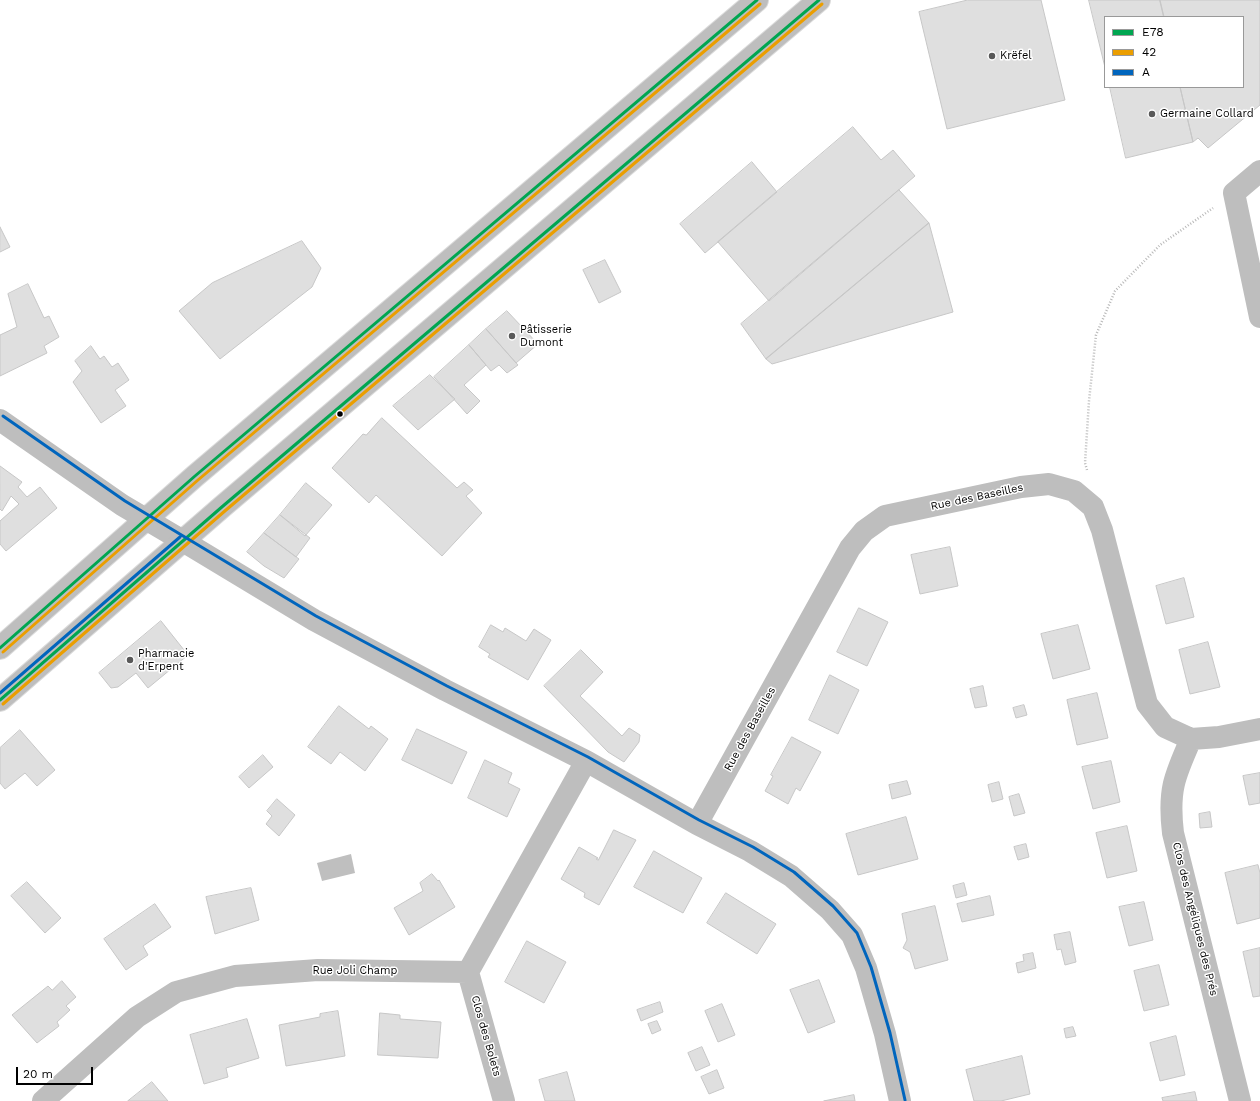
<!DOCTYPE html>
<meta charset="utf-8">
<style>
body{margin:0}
#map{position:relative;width:1260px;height:1101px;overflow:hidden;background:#fff;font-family:"Work Sans",sans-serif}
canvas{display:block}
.legend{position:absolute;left:1104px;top:16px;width:140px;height:72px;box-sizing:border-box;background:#fff;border:1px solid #999;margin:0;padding:5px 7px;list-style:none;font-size:12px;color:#000}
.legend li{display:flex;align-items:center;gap:8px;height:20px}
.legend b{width:20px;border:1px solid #999}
.scale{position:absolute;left:16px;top:1067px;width:77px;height:18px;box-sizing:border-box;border:2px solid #000;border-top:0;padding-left:5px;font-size:12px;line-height:14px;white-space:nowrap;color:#000;-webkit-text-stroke:3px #fff;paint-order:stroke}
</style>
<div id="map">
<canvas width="1260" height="1101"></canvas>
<ul class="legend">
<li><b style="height:5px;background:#00a651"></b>E78</li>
<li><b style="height:5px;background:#eb9e00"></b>42</li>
<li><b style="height:5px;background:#0065bd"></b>A</li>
</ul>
<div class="scale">20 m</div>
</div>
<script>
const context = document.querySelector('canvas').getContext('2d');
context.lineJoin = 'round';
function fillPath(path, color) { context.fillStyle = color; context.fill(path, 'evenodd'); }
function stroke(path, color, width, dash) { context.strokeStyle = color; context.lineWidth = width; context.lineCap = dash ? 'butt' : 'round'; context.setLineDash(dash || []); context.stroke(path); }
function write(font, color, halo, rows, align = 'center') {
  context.font = font + ' "Work Sans",sans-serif'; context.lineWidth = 3; context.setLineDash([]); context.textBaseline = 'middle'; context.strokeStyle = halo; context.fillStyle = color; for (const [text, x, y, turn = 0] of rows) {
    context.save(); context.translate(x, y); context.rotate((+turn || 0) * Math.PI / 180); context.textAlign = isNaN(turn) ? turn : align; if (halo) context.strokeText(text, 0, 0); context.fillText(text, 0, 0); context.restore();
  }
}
fillPath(new Path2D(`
 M 351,854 L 355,873 L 322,881 L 317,863 Z`), '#bfbfbf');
const building = new Path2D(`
 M 968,0 L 1041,0 L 1065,100 L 947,129 L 919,12 Z
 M 1089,0 L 1160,0 L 1164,17 L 1105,17 L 1105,67 Z
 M 1160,0 L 1260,0 L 1260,105 L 1208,148 L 1198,138 L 1193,142 L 1180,87 L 1243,87 L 1243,17 L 1164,17 Z
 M 1110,87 L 1180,87 L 1193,142 L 1126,158 Z
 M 853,127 L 881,160 L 893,150 L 915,176 L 769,301 L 718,242 Z
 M 752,162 L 777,192 L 705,253 L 680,224 Z
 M 899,190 L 929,223 L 766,359 L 741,324 Z
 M 929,223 L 953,312 L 772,364 L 766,359 Z
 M 0,227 L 10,247 L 0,252 Z
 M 302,241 L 321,268 L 312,287 L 220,359 L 179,311 L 212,283 Z
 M 605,260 L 621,292 L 599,303 L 583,270 Z
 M 28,284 L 44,318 L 49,316 L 59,337 L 44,346 L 47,353 L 0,376 L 0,335 L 17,327 L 8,294 Z
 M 507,311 L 538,344 L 516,363 L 486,329 Z
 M 486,329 L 518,365 L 507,373 L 499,365 L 491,371 L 469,345 Z
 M 469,345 L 486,365 L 464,385 L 480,401 L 467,414 L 434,377 Z
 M 91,346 L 100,359 L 104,356 L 112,367 L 118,363 L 129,380 L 115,390 L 126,406 L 101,423 L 73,382 L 82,371 L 75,361 Z
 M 430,375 L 455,399 L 418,430 L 393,406 Z
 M 382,418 L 457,488 L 464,482 L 473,490 L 466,496 L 482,513 L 442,556 L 376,495 L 369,503 L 332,468 L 363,434 L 366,435 Z
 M 0,466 L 22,482 L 18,487 L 27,497 L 40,487 L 57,508 L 6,551 L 0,544 L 0,521 L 19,504 L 11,496 L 2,511 L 0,509 Z
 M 306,483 L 332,505 L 305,536 L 280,515 Z
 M 280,515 L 310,538 L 296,557 L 264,533 Z
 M 264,533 L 299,559 L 284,578 L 264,566 L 247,552 Z
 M 950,547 L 958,586 L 920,594 L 911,555 Z
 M 1184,578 L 1194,617 L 1166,624 L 1156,586 Z
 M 859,608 L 888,622 L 867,666 L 837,652 Z
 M 161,621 L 188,655 L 148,688 L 136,673 L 118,687 L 111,688 L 99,673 Z
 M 491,625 L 503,632 L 505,628 L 526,641 L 534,629 L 551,640 L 528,680 L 488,657 L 490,654 L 479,647 Z
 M 1078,625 L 1090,669 L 1053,679 L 1041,634 Z
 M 1208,642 L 1220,687 L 1190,694 L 1179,650 Z
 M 581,650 L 603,672 L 580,696 L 622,736 L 629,728 L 640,735 L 639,742 L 624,762 L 608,752 L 544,686 Z
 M 830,675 L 859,690 L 838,734 L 809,720 Z
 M 983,686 L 987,706 L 975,708 L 970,689 Z
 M 1097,693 L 1108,738 L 1077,745 L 1067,700 Z
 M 1024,705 L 1027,715 L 1016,718 L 1013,708 Z
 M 339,706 L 369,729 L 371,726 L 388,739 L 365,771 L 340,752 L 331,764 L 308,747 Z
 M 417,729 L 467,752 L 452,784 L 402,760 Z
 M 20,730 L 55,770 L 37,786 L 25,773 L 5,789 L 0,783 L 0,748 Z
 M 792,737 L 821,752 L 800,791 L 796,788 L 788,804 L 765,791 L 773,776 L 771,775 Z
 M 263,755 L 273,767 L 249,788 L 239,777 Z
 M 485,760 L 512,773 L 508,783 L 520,789 L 507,817 L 468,798 Z
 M 1111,761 L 1120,802 L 1093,809 L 1082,767 Z
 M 1260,773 L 1260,803 L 1249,805 L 1243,776 Z
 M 907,781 L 911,794 L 892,799 L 889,785 Z
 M 999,782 L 1003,799 L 992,802 L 988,785 Z
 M 1019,794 L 1025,813 L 1014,816 L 1009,797 Z
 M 277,799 L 295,815 L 279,836 L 266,824 L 272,816 L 267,811 Z
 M 1210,812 L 1212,827 L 1200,828 L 1199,814 Z
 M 906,817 L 918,859 L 858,875 L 846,834 Z
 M 1127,826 L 1137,871 L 1107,878 L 1096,833 Z
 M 614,830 L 636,840 L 599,905 L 584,897 L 585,893 L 561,879 L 579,847 L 598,858 L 596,859 L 598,860 Z
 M 1026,844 L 1029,857 L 1018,860 L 1014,847 Z
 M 654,851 L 702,878 L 683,913 L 634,887 Z
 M 1258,865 L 1260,873 L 1260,918 L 1237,924 L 1225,873 Z
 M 432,874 L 438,881 L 439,880 L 455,907 L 409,935 L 394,908 L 423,891 L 420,883 Z
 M 27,882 L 61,918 L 45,933 L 11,896 Z
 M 964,883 L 967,895 L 956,898 L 953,886 Z
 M 251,888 L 259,920 L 215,934 L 206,897 Z
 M 726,893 L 776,924 L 757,954 L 707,923 Z
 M 990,896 L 994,915 L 962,922 L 957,904 Z
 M 1144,902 L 1153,940 L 1129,946 L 1119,907 Z
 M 155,904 L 171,927 L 143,946 L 148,955 L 126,970 L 104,939 Z
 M 935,906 L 948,960 L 915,969 L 910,952 L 903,948 L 907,940 L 902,914 Z
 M 1070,932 L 1076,962 L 1065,965 L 1061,949 L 1057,950 L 1054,935 Z
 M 527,941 L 566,962 L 544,1003 L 505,982 Z
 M 1260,948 L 1260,996 L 1253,997 L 1243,952 Z
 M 1033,953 L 1036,968 L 1018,973 L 1016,963 L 1024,961 L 1023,955 Z
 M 1159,965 L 1169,1005 L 1144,1011 L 1134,971 Z
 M 819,980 L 835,1022 L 808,1033 L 790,990 Z
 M 62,981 L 76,997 L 66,1006 L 70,1010 L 57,1022 L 59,1026 L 37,1043 L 12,1015 L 48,986 L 52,990 Z
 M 660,1002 L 663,1012 L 641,1021 L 637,1010 Z
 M 722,1004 L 735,1035 L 718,1042 L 705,1011 Z
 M 338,1011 L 345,1056 L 286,1066 L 279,1025 L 320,1017 L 320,1014 Z
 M 380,1013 L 400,1015 L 400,1019 L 441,1022 L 438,1058 L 378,1055 Z
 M 247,1019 L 259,1058 L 226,1068 L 228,1077 L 204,1084 L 190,1035 Z
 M 657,1021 L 661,1030 L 652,1034 L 648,1024 Z
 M 1073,1027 L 1076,1036 L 1066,1038 L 1064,1029 Z
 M 1176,1036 L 1185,1075 L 1160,1081 L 1150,1043 Z
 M 702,1047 L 710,1065 L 696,1071 L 688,1053 Z
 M 1022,1056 L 1030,1094 L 1001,1101 L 974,1101 L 966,1070 Z
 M 717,1070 L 724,1088 L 709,1094 L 701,1077 Z
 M 567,1072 L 575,1101 L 545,1101 L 539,1080 Z
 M 152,1082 L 168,1101 L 128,1101 Z
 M 1195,1092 L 1197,1101 L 1163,1101 L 1162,1098 Z
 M 854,1095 L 855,1101 L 824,1101 Z`);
fillPath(building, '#dfdfdf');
stroke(building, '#c7c7c7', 1);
const primary = new Path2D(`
 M 0,648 L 195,476 L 757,0
 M 0,700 L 223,506 L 819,0`);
stroke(primary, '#dbdbdb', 24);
stroke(new Path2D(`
 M 1087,470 L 1085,463 L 1089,401 L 1096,335 L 1115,291 L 1160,245 L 1213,208`), '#b9b9b9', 2.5, [1, 2]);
stroke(new Path2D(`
 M 1260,171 L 1234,193 L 1260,317
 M 183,541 L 314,620 L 445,690 L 586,761 L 697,824 L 750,851 L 791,876 L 830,910 L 852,935 L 866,968 L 885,1034 L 900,1101
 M 1191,739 C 1174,777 1168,791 1173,833 L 1240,1101
 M 697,824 L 850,548 L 864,531 L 885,516 L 1021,487 L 1049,484 L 1074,491 L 1093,507 L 1102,530 L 1147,704 L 1165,727 L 1191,739 L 1219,737 L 1260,729
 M 468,972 L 586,761
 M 468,972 L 504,1101
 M 43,1101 L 137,1017 L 176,992 L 235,976 L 318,970 L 468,972`), '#bebebe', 22);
stroke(new Path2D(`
 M 0,420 L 122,505 L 183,541`), '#bebebe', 22);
stroke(primary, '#bebebe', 22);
stroke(new Path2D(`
 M 0,648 L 195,476 L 757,0
 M 0,700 L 223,506 L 819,0`), '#00a651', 3);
stroke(new Path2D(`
 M 3,652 L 198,480 L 760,4
 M 3,704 L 226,510 L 822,4`), '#eb9e00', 3);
stroke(new Path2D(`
 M 3,416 L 125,501 L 316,616 L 447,686 L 588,757 L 699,820 L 753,847 L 794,872 L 833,906 L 857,933 L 871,967 L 890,1033 L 905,1100
 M 0,693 L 180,537`), '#0065bd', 3);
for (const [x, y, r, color] of [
 [992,56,4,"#595959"],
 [1152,114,4,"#595959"],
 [512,336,4,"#595959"],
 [340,414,3.5,"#000"],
 [130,660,4,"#595959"]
]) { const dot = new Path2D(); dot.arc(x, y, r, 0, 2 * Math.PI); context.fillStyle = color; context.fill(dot); stroke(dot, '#fff', 1.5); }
write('11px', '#000', '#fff', [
 ["Krëfel",1000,56],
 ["Germaine Collard",1160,114],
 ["Pâtisserie",520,330],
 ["Dumont",520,343],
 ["Pharmacie",138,654],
 ["d'Erpent",138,667]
], 'left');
write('11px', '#000', '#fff', [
 ["Rue des Baseilles",977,497,-12],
 ["Rue des Baseilles",750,729,-61],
 ["Clos des Angéliques des Prés",1195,919,76],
 ["Rue Joli Champ",355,971],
 ["Clos des Bolets",486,1036,74]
]);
</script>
